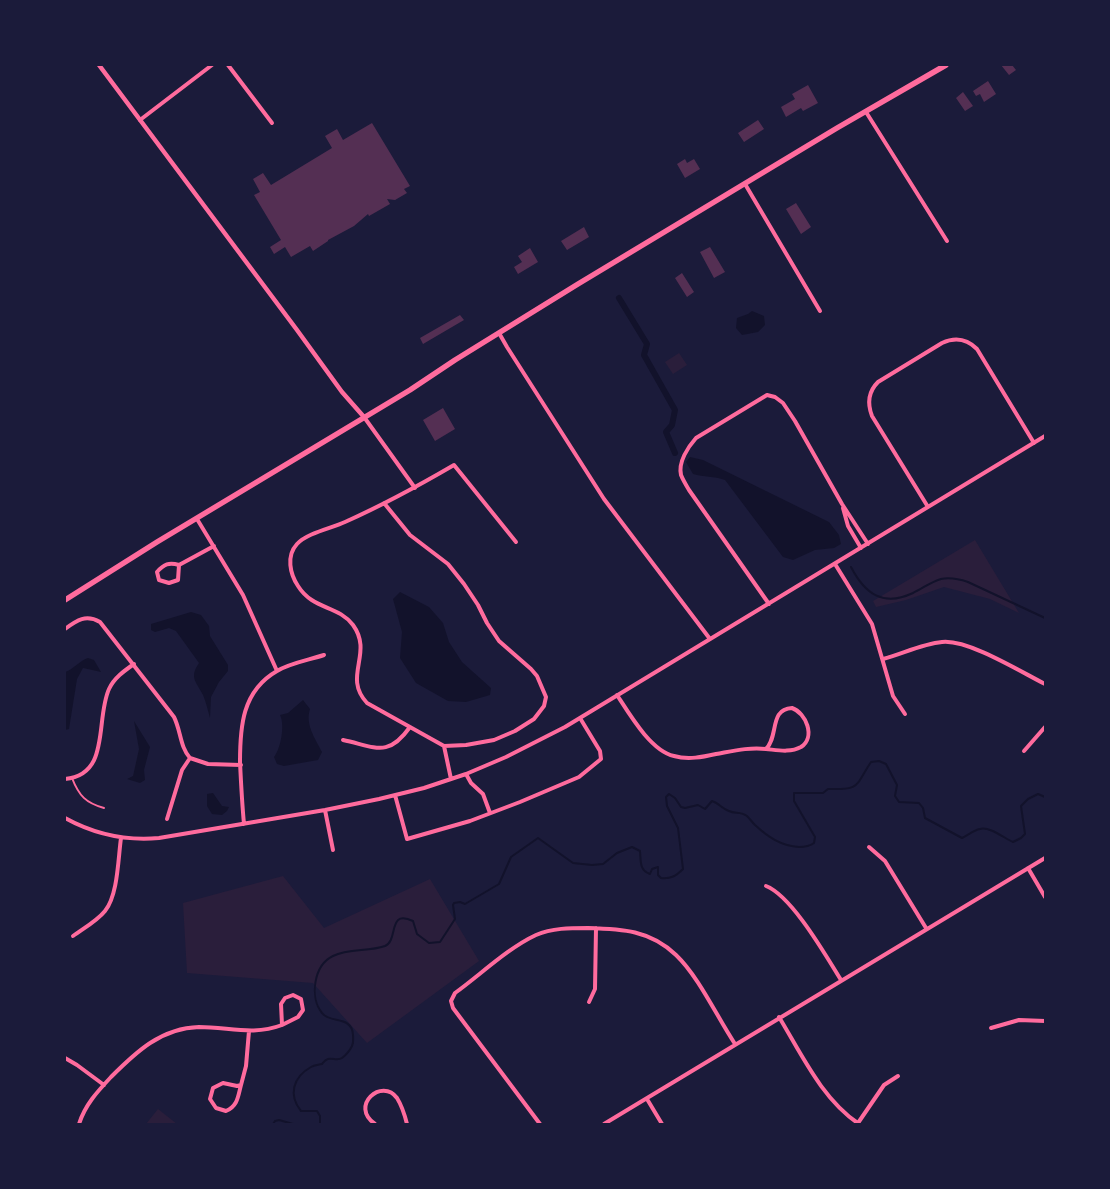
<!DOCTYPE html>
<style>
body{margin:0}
#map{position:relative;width:1110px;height:1189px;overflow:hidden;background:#1b1b3a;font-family:Quicksand,sans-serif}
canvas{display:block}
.frame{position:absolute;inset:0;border:66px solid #1b1b3a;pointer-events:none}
</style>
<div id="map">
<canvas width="1110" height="1189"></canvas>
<div class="frame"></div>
</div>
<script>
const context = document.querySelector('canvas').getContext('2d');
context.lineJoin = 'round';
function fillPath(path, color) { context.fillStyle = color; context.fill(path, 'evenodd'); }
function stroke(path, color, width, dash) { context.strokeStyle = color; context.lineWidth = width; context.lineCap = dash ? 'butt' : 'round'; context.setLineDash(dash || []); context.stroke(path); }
fillPath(new Path2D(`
 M 679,353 L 687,365 L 673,374 L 665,362 Z
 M 975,540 L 1019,613 L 990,599 L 944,587 L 906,600 L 876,607 L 873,601 Z
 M 283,876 L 324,928 L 430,879 L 479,961 L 367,1043 L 313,983 L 187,973 L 183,903 Z
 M 158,1109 L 177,1124 L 146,1124 Z`), '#2a1e3b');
fillPath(new Path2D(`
 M 752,311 L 764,316 L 765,325 L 758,332 L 742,335 L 736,328 L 737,318 L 748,314 Z
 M 690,457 L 703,460 L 829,522 L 839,535 L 841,544 L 834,548 L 815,550 L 793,560 L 783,557 L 725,480 C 714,476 704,477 693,474 L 686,462 Z
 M 400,592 L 429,607 L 443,623 L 449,642 L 462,662 L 491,688 L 490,695 L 466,702 L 448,701 L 416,683 L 400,658 L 402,632 L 393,599 Z
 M 191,612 L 201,615 L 209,626 L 210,636 L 228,665 L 228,671 L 219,682 L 211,697 L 210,718 C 208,711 206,702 203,695 C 196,681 189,678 199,663 L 176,631 L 169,628 L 155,632 L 151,630 L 151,624 Z
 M 88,658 L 94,660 L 101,672 L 83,668 L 77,679 L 69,729 L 65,730 L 65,672 C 74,669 79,661 88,658 Z
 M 303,700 L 310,709 C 305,725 315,738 322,752 L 318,760 L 284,766 L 277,764 L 274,757 C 281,748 285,725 280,715 L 288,713 Z
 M 134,721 L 150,747 L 144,770 L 145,780 L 140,783 L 127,779 L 133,776 L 139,749 Z
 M 213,793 L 222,806 L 229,807 L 227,811 L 222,815 L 212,814 L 207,806 L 207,794 Z`), '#12122b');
stroke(new Path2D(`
 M 851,567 C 865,594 883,607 913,593 C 923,588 931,582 941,579 C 951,577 959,579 968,582 L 1045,618
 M 273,1124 L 275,1121 L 279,1120 L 293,1124
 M 320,1124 L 320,1116 L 317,1111 L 301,1111 C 288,1095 293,1077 311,1067 C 314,1065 318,1065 322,1064 C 324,1062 325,1060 328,1059 C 333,1058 338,1061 342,1058 C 346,1055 350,1050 352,1046 C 354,1042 353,1039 353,1035 C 352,1015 330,1024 322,1013 C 309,997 314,965 333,956 C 349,948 368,952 385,946 C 399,940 387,909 413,921 L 417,934 L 429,943 L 440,942 L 455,919 L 453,905 L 454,903 L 460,902 L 465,904 L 499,884 L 511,857 L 538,838 L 573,863 L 592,865 L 603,864 L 617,853 L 632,847 L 640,851 C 641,861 639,870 650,874 L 652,869 L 658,867 L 658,875 L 661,878 C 671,879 676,876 683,869 L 678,828 L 667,806 L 666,797 L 669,794 L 675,798 L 681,807 L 685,808 L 698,805 L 705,809 L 712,801 C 719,803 722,809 729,811 C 735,814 741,811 747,816 C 750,819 752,822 755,825 C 768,837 781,846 799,847 C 805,847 810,846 814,843 L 815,837 L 794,801 L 794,793 L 823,793 L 828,789 C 861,790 855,786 871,762 L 879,761 L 886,764 L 897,785 L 895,796 L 899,802 L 919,803 L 923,808 L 925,818 L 962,838 C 968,835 974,830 980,829 C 989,826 1004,838 1013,842 L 1021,838 L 1025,834 L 1021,806 L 1028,799 L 1038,794 L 1045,797`), '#12122b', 2);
stroke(new Path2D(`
 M 619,298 L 647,344 L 644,355 L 675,410 L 672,425 L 666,432 L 675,453`), '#12122b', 6);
fillPath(new Path2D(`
 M 1001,65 L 1012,65 L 1016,70 L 1009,75 Z
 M 988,81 L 996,94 L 984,102 L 980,94 L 976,96 L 973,91 Z
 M 808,85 L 818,103 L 803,111 L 801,108 L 786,117 L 781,107 L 795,99 L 792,94 Z
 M 963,92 L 973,106 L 965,111 L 956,98 Z
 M 758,120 L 764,129 L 744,142 L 738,133 Z
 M 372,123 L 410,186 L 404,189 L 407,193 L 395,200 L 387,199 L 390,204 L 369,216 L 368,214 L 354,226 L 328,240 L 328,241 L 313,251 L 310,246 L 291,257 L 285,247 L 274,254 L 270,247 L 281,240 L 254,195 L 260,192 L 253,179 L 263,173 L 271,185 L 332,148 L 325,136 L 337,129 L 343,140 Z
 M 685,159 L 687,163 L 694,159 L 700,169 L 685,178 L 677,164 Z
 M 796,203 L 811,227 L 801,234 L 786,209 Z
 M 584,227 L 589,237 L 567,250 L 561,241 Z
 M 710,247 L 725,272 L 714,278 L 700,252 Z
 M 530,248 L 538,262 L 518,274 L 514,267 L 522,262 L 518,256 Z
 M 682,273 L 694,292 L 687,297 L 675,278 Z
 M 460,315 L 464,320 L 423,344 L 420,338 Z
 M 443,408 L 455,429 L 435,441 L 423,420 Z`), '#542f53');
stroke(new Path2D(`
 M 72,778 C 79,796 86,803 104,808`), '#ff6b9d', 2);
stroke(new Path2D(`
 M 228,65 L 272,123
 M 866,112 L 947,241
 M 140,120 L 212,65
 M 745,184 L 820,311
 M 499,333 L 507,347 L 604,499 L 710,639
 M 364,417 L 415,488
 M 384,503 L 410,535 L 448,564 L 464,584 L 478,605 L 487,623 L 499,641 L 531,669 L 537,676 L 546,697 L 544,706 L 534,719 L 515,731 L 494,740 L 466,745 L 444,746 L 367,703 C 342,676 374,654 353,625 C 338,605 313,610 298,586 C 290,574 286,556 297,544 C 307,533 332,528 345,522 C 383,505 418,486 454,465 L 516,542
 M 928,507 L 872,416 C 867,403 868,392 878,382 L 942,343 C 955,337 967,339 977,349 L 1034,443
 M 843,508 L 848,526 L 861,548
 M 197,519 L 243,595 L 277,671
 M 835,564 L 872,624 L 893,696 L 905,714
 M 179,565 L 178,580 L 169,583 L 159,580 L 157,572 C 164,564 169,562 179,565 L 214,546
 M 769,604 L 689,490 C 686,485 683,480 681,475 C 678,462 688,447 696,438 L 767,395 L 775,397 L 783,403 L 795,421 L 842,504 L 868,544
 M 65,629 C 77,620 86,614 100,622 L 174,717 C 181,731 180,747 190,758 L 208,764 L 241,765
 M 883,659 C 902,654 922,644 942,642 C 968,639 1021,672 1045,684
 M 617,695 C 630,715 651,751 674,756 C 688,760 703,757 716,754 C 733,751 749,747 766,749
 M 792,708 C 806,713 816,737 801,747 C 790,753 777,750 766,749 C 779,736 769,709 792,708 Z
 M 343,740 C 376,747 388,758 410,727
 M 444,746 L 451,779
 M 1024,751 L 1045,727
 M 466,774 L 471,783 L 483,794 L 490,813
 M 65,779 C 111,775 95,720 109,689 C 114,678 124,671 134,664
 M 395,795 L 407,839 L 470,821 L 520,802 L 579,777 L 601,759 L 600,751 L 580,718
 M 325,810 L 333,850
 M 65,818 C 94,834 126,841 159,838 L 325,810 L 379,799 L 424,788 L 466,774 L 506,757 L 565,727 L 1045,436
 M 167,819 L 182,770 L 190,758
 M 244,824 C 242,803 241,783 240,762 C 240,727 242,691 277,671 C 290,663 309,660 324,655
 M 869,847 L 885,861 L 926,928
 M 1028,868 L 1045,897
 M 766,886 C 792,896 826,956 841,980
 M 73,936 C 84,928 97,921 105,911 C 118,895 118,859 121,838
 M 293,995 L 301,999 L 303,1010 L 298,1017 L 282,1025 L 281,1004 L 285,998 Z
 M 589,1002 L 595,989 L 596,928
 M 779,1017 C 802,1055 822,1099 859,1124
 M 991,1028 L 1019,1020 L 1045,1021
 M 65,1058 L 77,1065 L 104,1085
 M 223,1083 L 237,1086 L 241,1085 C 238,1096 238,1106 226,1111 L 216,1108 L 210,1099 L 213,1088 Z
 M 241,1085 L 246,1066 L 249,1031
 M 647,1099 L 662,1124
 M 858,1123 L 884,1085 L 898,1076
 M 79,1124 C 85,1105 97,1092 111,1077 C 136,1052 161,1028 199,1027 C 229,1027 253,1036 282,1025
 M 375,1124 C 349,1106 382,1077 397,1098 C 402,1106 405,1116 407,1124
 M 540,1124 L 453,1008 L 451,1001 L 455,993 C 480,975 508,948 536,935 C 552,928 570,928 588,928 C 622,929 650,930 676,955 C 699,977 717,1017 735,1044
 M 604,1124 L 1045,858`), '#ff6b9d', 4);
stroke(new Path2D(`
 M 99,65 L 297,330 L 342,392 L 364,417`), '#ff6b9d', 4.5);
stroke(new Path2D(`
 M 65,600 L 157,542 L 410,390 L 455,360 L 578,284 L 837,128 L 946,65`), '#ff6b9d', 5.5);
</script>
